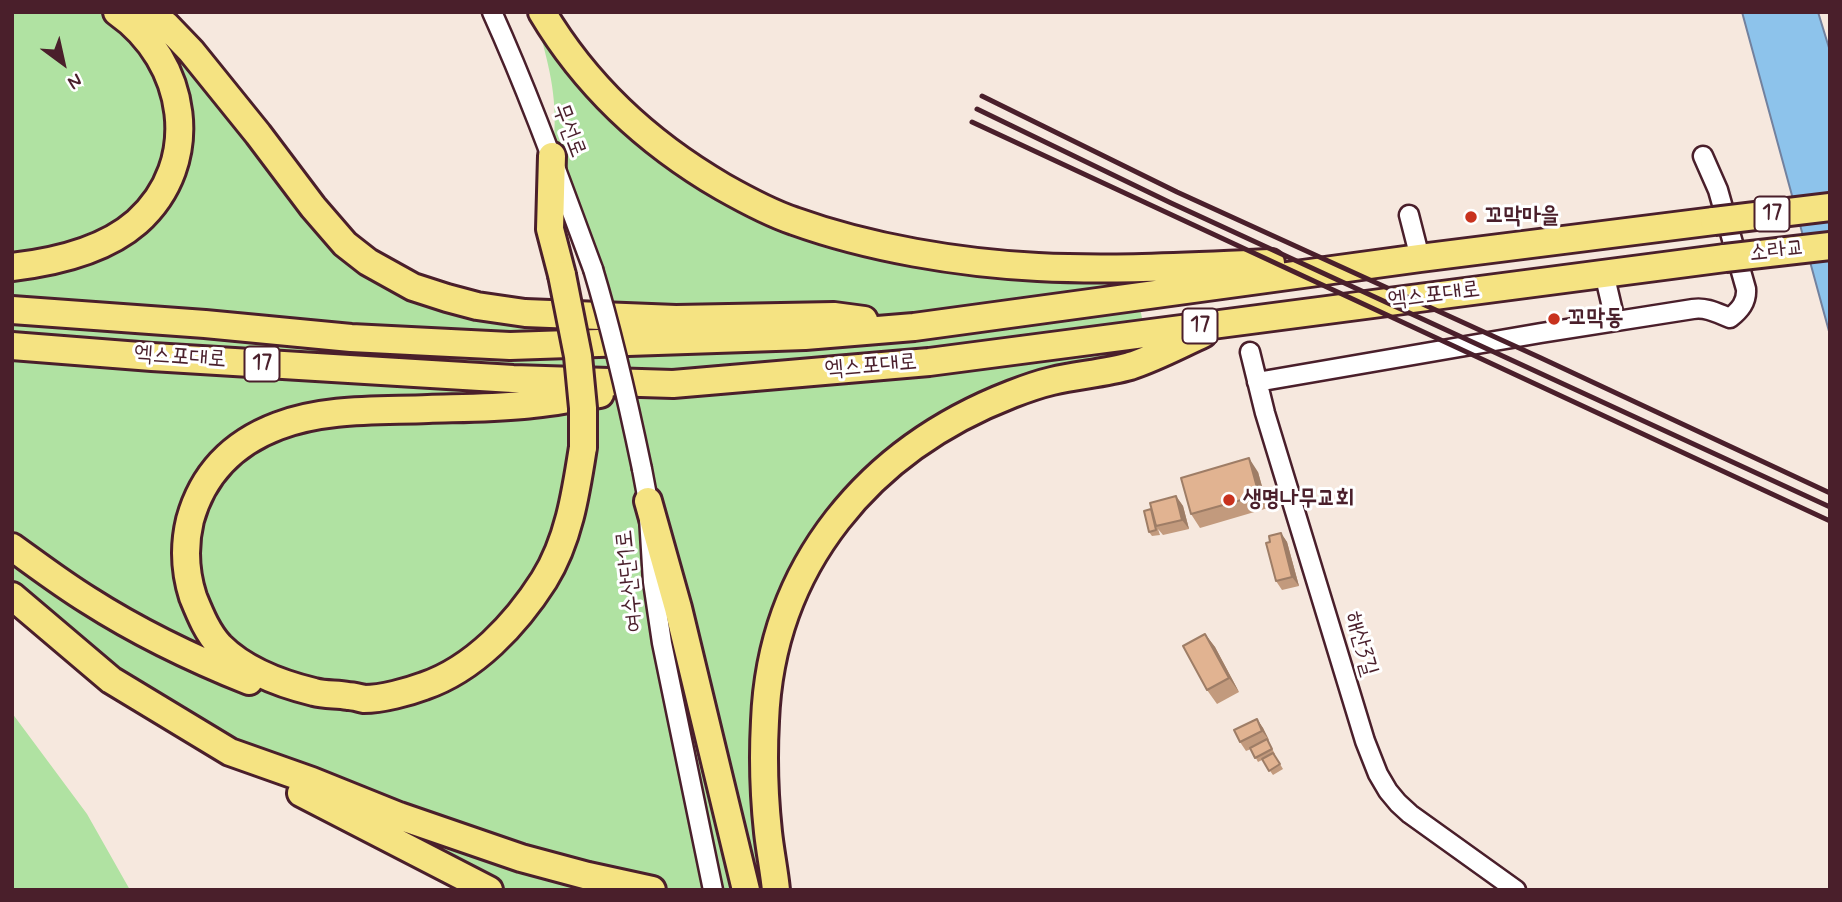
<!DOCTYPE html>
<meta charset="utf-8">
<style>
body{margin:0}
#map{position:relative;width:1842px;height:902px;overflow:hidden;background:#f6e8de;font-family:Mynerve,sans-serif}
canvas{display:block}
.frame{position:absolute;inset:0;border:14px solid #4a1f2b;pointer-events:none}
.north{position:absolute;left:28px;top:28px;width:70px;height:70px;-webkit-text-stroke:5px #fff;paint-order:stroke;rotate:147deg;font-size:19px;font-weight:700;line-height:28px;text-align:center;color:#4a1f2b}
.north::after{content:'';display:block;margin:auto;width:24px;height:32px;background:#4a1f2b;clip-path:polygon(50% 0,100% 100%,50% 72%,0 100%)}
</style>
<div id="map">
<canvas width="1842" height="902"></canvas>
<div class="frame"></div>
<div class="north">N</div>
</div>
<script>
const context = document.querySelector('canvas').getContext('2d');
context.lineJoin = 'round';
function fillPath(path, color) { context.fillStyle = color; context.fill(path, 'evenodd'); }
function stroke(path, color, width, dash) { context.strokeStyle = color; context.lineWidth = width; context.lineCap = dash ? 'butt' : 'round'; context.setLineDash(dash || []); context.stroke(path); }
function write(font, color, halo, rows, align = 'center') {
  context.font = font + ' Mynerve,"Poor Story",sans-serif'; context.lineWidth = 6; context.setLineDash([]); context.textBaseline = 'middle'; context.strokeStyle = halo; context.fillStyle = color; for (const [text, x, y, turn = 0] of rows) {
    context.save(); context.translate(x, y); context.rotate((+turn || 0) * Math.PI / 180); context.textAlign = isNaN(turn) ? turn : align; if (halo) context.strokeText(text, 0, 0); context.fillText(text, 0, 0); context.restore();
  }
}
fillPath(new Path2D(`
 M 12,12 L 150,12 L 313,207 L 413,287 L 606,314 L 552,156 C 559,109 552,77 540,33 L 637,126 L 825,231 L 1132,268 L 1150,358 L 1052,381 L 871,482 L 776,644 L 776,890 L 489,890 L 278,781 L 71,657 L 12,617 Z
 M 12,713 L 87,814 L 130,890 L 12,890 Z`), '#b0e2a2');
const water = new Path2D(`
 M 1742,12 L 1818,12 L 1830,51 L 1830,335 Z`);
fillPath(water, '#8dc3eb');
stroke(water, '#72819e', 2);
const minor = new Path2D(`
 M 492,12 C 530,96 561,183 593,269
 M 1409,215 L 1420,258
 M 1604,273 L 1615,320
 M 1250,352 L 1265,413 L 1365,741 L 1378,774 L 1388,791 L 1398,803 L 1410,814 L 1516,890
 M 1257,382 L 1541,333 L 1693,309 C 1707,307 1717,313 1730,318 C 1740,310 1747,302 1746,289 L 1718,190 L 1703,156
 M 642,469 L 648,501 L 653,582 L 662,643 L 713,890`);
const highway = new Path2D(`
 M 150,12 L 166,25 L 191,51 L 258,134 L 313,207 L 345,244 L 368,262 L 413,287 L 447,298 L 477,306 L 525,313 L 676,319 L 834,316 L 864,320
 M 542,12 C 586,86 649,144 723,187 C 746,200 770,213 794,221 C 869,248 959,263 1038,267 C 1116,271 1194,266 1271,263
 M 552,156 L 550,229 L 562,275
 M 12,267 C 55,262 104,251 137,222 C 204,162 187,61 117,12
 M 12,310 L 205,324 L 351,338 L 510,346 L 805,336 L 914,327 L 1420,258 L 1714,221
 M 12,346 L 152,357 L 513,379 L 673,384 L 929,362 L 1725,258
 M 583,447 C 576,492 569,540 544,580 C 516,624 474,669 424,686 C 408,692 382,699 364,699 C 359,698 353,696 348,696 C 337,694 325,695 314,692 C 281,684 245,671 220,646 C 207,632 200,614 193,597 C 185,572 184,545 190,520 C 203,473 233,443 278,426 C 325,408 378,411 428,409 C 459,408 491,408 523,405 C 549,403 575,398 600,394
 M 648,501 L 678,608 L 746,890
 M 12,547 C 37,565 62,584 88,600 C 138,632 194,659 249,681
 M 12,596 L 111,680 L 230,752 L 312,781 L 399,816 L 521,858 L 588,876 L 652,890
 M 301,793 L 489,890
 M 776,890 C 774,870 770,851 768,832 C 764,795 763,758 765,721 C 771,565 870,449 1012,394 C 1025,389 1039,384 1052,381 C 1078,375 1105,373 1130,366 C 1155,358 1179,345 1203,334`);
stroke(minor, '#4a1f2b', 23);
stroke(highway, '#4a1f2b', 32);
stroke(minor, '#fff', 18);
stroke(highway, '#f5e382', 26);
stroke(new Path2D(`
 M 982,96 L 1177,192 L 1541,358 L 1830,493
 M 977,109 L 1171,203 L 1830,507
 M 972,122 L 1830,521`), '#4a1f2b', 5);
const minorBridge = new Path2D(`
 M 593,269 C 613,335 628,402 642,469`);
const highwayBridge = new Path2D(`
 M 1714,221 L 1830,207
 M 1725,258 L 1830,246
 M 562,275 L 578,356 L 583,408 L 583,447`);
stroke(minorBridge, '#4a1f2b', 23, []);
stroke(highwayBridge, '#4a1f2b', 32, []);
stroke(minorBridge, '#fff', 18);
stroke(highwayBridge, '#f5e382', 26);
fillPath(new Path2D(`
 M 1258,472 L 1268,508 L 1200,528 L 1191,514 Z
 M 1176,496 L 1183,506 L 1189,529 L 1163,535 L 1158,529 L 1160,535 L 1152,536 L 1149,532 Z
 M 1281,533 L 1287,542 L 1299,586 L 1282,590 L 1276,581 L 1270,542 Z
 M 1205,634 L 1215,647 L 1239,692 L 1217,704 L 1207,690 Z
 M 1257,719 L 1263,728 L 1269,740 L 1268,741 L 1275,754 L 1274,754 L 1283,769 L 1273,775 L 1262,760 L 1258,762 L 1251,749 L 1246,751 L 1240,742 Z`), '#c29a7d');
fillPath(new Path2D(`
 M 1249,458 L 1258,472 L 1268,508 L 1259,495 Z
 M 1176,496 L 1183,506 L 1189,529 L 1182,520 Z
 M 1281,533 L 1287,542 L 1299,586 L 1292,577 Z
 M 1205,634 L 1215,647 L 1239,692 L 1229,678 Z
 M 1257,719 L 1263,728 L 1269,740 L 1262,731 Z`), '#9e7d66');
const building = new Path2D(`
 M 1249,458 L 1259,495 L 1191,514 L 1181,478 Z
 M 1176,496 L 1182,520 L 1156,526 L 1150,503 Z
 M 1151,509 L 1156,530 L 1149,532 L 1144,511 Z
 M 1281,533 L 1292,577 L 1276,581 L 1266,543 L 1270,542 L 1269,536 Z
 M 1205,634 L 1229,678 L 1207,690 L 1183,646 Z
 M 1257,719 L 1262,731 L 1240,742 L 1234,730 Z
 M 1267,739 L 1272,749 L 1255,758 L 1250,748 Z
 M 1273,753 L 1280,764 L 1269,771 L 1262,759 Z`);
fillPath(building, '#e1b391');
stroke(building, '#9e7d66', 2);
for (const [x, y, r, color] of [
 [1471,217,7,"#c8321e"],
 [1554,319,7,"#c8321e"],
 [1229,500,7,"#c8321e"]
]) { const dot = new Path2D(); dot.arc(x, y, r, 0, 2 * Math.PI); context.fillStyle = color; context.fill(dot); stroke(dot, '#fff', 2.5); }
for (const [x, y, w] of [
 [1772,214,35],
 [1200,326,35],
 [262,364,35]
]) { const box = new Path2D(); box.roundRect(x - w / 2, y - 17.5, w, 35, 5); context.fillStyle = '#fff'; context.fill(box); stroke(box, '#4a1f2b', 2); }
write('bold 21px', '#4a1f2b', null, [
 ["17",1772,214],
 ["17",1200,326],
 ["17",262,364]
]);
write('23px', '#4a1f2b', '#fff', [
 ["무선로",568,131,69],
 ["소라교",1777,252,-6],
 ["엑스포대로",1434,296,-7],
 ["엑스포대로",180,358,4],
 ["엑스포대로",871,367,-5],
 ["여수산단1로",631,581,-96],
 ["해산3길",1360,644,74]
]);
write('bold 23px', '#4a1f2b', '#fff', [
 ["꼬막마을",1485,217],
 ["꼬막동",1568,319],
 ["생명나무교회",1243,500]
], 'left');
</script>
